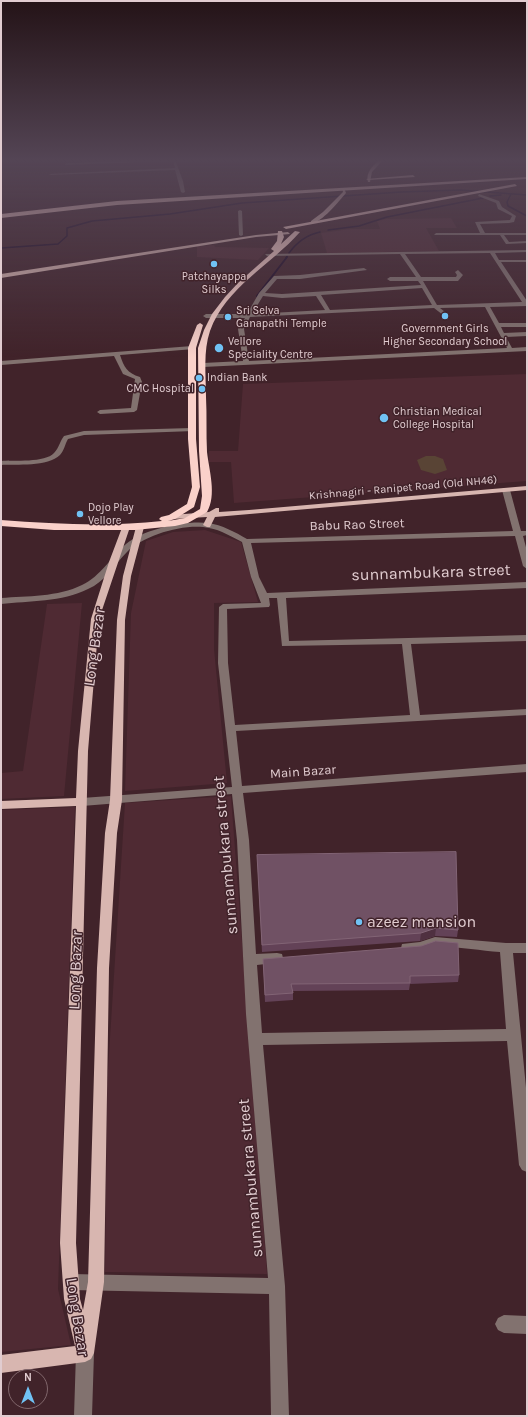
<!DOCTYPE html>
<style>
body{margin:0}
#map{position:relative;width:528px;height:1417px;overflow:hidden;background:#41232a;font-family:Karla,sans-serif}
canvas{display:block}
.frame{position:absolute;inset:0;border:2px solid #e1ccd0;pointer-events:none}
.north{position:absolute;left:8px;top:1369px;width:40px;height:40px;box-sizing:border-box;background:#41232a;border:1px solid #81676c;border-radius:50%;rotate:0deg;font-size:11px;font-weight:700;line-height:16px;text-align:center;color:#e1ccd0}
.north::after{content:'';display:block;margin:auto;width:14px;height:18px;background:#70c2f4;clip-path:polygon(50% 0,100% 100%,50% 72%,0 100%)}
</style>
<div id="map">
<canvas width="528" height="1417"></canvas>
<div class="frame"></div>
<div class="north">N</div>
</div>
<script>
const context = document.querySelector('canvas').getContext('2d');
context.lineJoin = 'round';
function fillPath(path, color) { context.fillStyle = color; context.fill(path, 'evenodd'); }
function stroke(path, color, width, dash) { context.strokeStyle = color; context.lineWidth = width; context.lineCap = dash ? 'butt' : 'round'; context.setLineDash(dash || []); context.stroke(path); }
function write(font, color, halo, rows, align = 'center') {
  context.font = font + ' Karla,sans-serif'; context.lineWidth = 3; context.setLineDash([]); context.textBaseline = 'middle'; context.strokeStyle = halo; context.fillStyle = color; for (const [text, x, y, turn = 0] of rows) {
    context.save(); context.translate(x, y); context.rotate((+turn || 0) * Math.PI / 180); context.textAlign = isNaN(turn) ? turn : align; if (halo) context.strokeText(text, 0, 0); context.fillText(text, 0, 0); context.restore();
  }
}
fillPath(new Path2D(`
 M 451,218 L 457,228 L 426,228 L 439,251 L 327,253 L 321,233 L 350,229 L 380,229 L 377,221 L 386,219 Z
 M 214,245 L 215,247 L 269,248 L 258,260 L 197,257 L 197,246 Z
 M 527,374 L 527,481 L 234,503 L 231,462 L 209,462 L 209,451 L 238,451 L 243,384 Z
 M 205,530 L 241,542 L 258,602 L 214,603 L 214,649 L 227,783 L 125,791 L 131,613 L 146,541 L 173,532 Z
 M 82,603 L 64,796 L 1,799 L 1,773 L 23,771 L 47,604 Z
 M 231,796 L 267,1274 L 105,1272 L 107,1085 L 125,803 Z
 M 75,807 L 58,1289 L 71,1345 L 1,1352 L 1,810 Z`), '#4f2a33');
fillPath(new Path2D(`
 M 426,456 L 435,456 L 443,459 L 447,470 L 435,474 L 421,470 L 417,460 Z`), '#594435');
stroke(new Path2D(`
 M 511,194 L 507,202 L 508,206 L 527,216
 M 490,196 L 501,195
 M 328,230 L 359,226 L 387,217 L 483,198
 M 1,248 L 58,244 L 67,236 L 67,228 L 92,221 L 170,214 L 242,203 L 401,192 L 460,190 L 527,195
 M 289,253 C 297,242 306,235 320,232
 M 286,258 L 287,256`), '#1d0b26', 1.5);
stroke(new Path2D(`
 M 257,296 L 287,257`), '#1d0b26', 2);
fillPath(new Path2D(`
 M 175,159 L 214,159 L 176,162 L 183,181 L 185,192 L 183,193 L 181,192 L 175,170 L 51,175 L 49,174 L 175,168 L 173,161 L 65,165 L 66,163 Z
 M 479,194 L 499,201 L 502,207 L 516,216 L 514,222 L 509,223 L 480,224 L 485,233 L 527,233 L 526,235 L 504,235 L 509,242 L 527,241 L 527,243 L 506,244 L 500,235 L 434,235 L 436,233 L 480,233 L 475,222 L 510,220 L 512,216 L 498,209 L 496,203 L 478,196 Z
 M 240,210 L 242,211 L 243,235 L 241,236 L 239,235 L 238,211 Z
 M 527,250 L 527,252 L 495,253 L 499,260 L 527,260 L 527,262 L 501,262 L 527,301 L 527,306 L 490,307 L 499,323 L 527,323 L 527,327 L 501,327 L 504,333 L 527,332 L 527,336 L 506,337 L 512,348 L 527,347 L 527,351 L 203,367 L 200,365 L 203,363 L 243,361 L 238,329 L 245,318 L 206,318 L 203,316 L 206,314 L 247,314 L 259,293 L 274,276 L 300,275 L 364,268 L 367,270 L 300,279 L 277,279 L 265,293 L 282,294 L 421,285 L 418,281 L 390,281 L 387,279 L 390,277 L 416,277 L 400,254 L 267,256 L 265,254 ZM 490,253 L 522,302 L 437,305 L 423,281 L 458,281 L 463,275 L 458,270 L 455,272 L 457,275 L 456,277 L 421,277 L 405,254 ZM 422,288 L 432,305 L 330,310 L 321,295 ZM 263,296 L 282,298 L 316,296 L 325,310 L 252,314 ZM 485,307 L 507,348 L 249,361 L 244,329 L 250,317 L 434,308 L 447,318 L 450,316 L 440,308 Z
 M 192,346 L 194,347 L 194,349 L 120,355 C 124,367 127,373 140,377 L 142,382 L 137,410 L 134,412 L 100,414 L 97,412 L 100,410 L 131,408 L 135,379 L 123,374 L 114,356 L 1,365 L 1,361 Z
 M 192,428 L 194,429 L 194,431 L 84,435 L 68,439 C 65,444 64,451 60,455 C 48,467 16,464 1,465 L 1,461 C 14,460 45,463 54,453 C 59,448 60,441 64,436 L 84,431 Z
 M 503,488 L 509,488 L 510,490 L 521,531 L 527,531 L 527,535 L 523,536 L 527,551 L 527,569 L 523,566 L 515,536 L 251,543 L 259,577 L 267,593 L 527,582 L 527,588 L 286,598 L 289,641 L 527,635 L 527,641 L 411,644 L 420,715 L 527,709 L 527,715 L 236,731 L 242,786 L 527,764 L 527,772 L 243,793 L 249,840 L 256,954 L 277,953 L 282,954 L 283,958 L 282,962 L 257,965 L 262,1033 L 506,1029 L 500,952 C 479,951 457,946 436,947 C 425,947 415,956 402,952 L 401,948 L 402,944 L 420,942 L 435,937 L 506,943 L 527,943 L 527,953 L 513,953 L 527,1098 L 527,1172 L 522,1170 L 519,1165 L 507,1041 L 263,1045 L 285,1286 L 289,1416 L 271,1416 L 269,1294 L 71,1290 L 65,1288 L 63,1282 L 65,1276 L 71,1274 L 268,1278 L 246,1014 L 237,840 L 232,794 L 82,806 L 78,805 L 76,802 L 78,799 L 82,798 L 232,787 L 218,663 L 219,607 L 223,604 L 261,603 L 251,577 L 242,542 C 232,537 221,530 209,528 C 185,523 144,535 127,552 C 114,565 105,582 88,589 C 62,602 29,601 1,604 L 1,598 C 27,596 58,597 82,585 C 101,576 111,557 126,544 C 143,529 186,520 208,523 C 222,525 235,532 247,539 L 513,531 L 502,490 ZM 269,598 L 277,598 L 282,646 L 402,644 L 410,715 L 235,725 L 228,663 L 227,609 L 269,607 L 270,605 Z
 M 504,1315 L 527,1316 L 527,1334 L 504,1333 L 498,1330 L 495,1324 L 498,1318 Z
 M 85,1344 L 91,1347 L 94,1353 L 92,1416 L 74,1416 L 76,1353 L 79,1347 Z`), '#82726f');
fillPath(new Path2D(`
 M 380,159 L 384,159 L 372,172 L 370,182 L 368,182 C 365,172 374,165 380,159 Z
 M 342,188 L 344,188 L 346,193 C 339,201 322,223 311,223 L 311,221 L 323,212 L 343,192 Z
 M 288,232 L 290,234 L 256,237 L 1,278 L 1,274 L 256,235 Z
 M 527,486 L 527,490 L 215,517 L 210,527 L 207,527 L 203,525 L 207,517 L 172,519 L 168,517 L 172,515 L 209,512 L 216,508 L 219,508 L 219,512 L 249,510 Z
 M 123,525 L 129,525 L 130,527 L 99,619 L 88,751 L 76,1243 L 80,1299 L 83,1310 L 88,1282 L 97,968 L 105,833 L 110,800 L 117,620 L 123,576 L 136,527 L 140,525 L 144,527 L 131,576 L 125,620 L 122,800 L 117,833 L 109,968 L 104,1282 L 94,1353 L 91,1359 L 85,1362 L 1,1373 L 1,1355 L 75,1346 L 64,1299 L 60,1243 L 76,806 L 1,809 L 1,801 L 76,798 L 78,751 L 91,619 L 109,562 Z`), '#d8b6b0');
fillPath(new Path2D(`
 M 413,175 L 415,177 L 368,180 L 366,179 Z
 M 527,177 L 527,179 L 117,205 L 1,218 L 1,214 L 117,201 Z
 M 515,184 L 517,186 L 286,229 L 283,227 Z
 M 278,231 L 282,231 L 284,237 L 281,244 L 295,231 L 300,232 C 271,265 226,287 210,331 C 203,351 206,375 206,397 C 207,415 206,434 207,452 C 209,470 217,495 207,512 L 188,523 L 175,526 L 135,530 L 54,530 L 1,526 L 1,520 C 55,524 109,527 162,521 L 159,519 L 161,517 L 169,515 L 187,504 L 192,487 L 188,439 L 188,348 L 197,325 L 200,323 L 203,325 L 196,348 L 196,439 L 200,487 L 194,507 L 175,519 L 168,521 L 185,518 L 200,509 L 202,496 L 199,451 L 198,348 L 204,330 L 212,314 L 225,297 L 238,283 L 274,251 L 271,249 L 277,241 Z`), '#fad1ca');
fillPath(new Path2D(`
 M 257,855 L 458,930 L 457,937 L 435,936 L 420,941 L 262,952 Z
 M 263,959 L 459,975 L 458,982 L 410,984 L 409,990 L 293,991 L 293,1000 L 265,1002 Z`), '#634257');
fillPath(new Path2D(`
 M 436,928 L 435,936 L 420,941 L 421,933 Z`), '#4f3040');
const building = new Path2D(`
 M 456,852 L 458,930 L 436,928 L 421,933 L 262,945 L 257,855 Z
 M 436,941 L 458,943 L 459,975 L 410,976 L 410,983 L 291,984 L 293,993 L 265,995 L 263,959 L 421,946 Z`);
fillPath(building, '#705164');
stroke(building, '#826475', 1);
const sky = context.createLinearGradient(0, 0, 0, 357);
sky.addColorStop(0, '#241317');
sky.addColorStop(0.45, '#544555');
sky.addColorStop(1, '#54455500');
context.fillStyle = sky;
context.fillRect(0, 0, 528, 357);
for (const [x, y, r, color] of [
 [214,264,4,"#70c2f4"],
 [445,316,4,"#70c2f4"],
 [228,317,4,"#70c2f4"],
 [219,348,5,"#70c2f4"],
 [199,378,4,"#70c2f4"],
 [202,389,4,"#70c2f4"],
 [384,418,5,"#70c2f4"],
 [80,514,4,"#70c2f4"],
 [359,922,4,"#70c2f4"]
]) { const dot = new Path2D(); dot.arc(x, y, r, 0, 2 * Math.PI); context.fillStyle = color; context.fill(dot); stroke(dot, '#41232a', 1.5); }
write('11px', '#e1ccd0', '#41232a', [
 ["Patchayappa",214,277,"center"],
 ["Silks",214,290,"center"],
 ["Sri Selva",236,311],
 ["Ganapathi Temple",236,324],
 ["Government Girls",445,329,"center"],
 ["Higher Secondary School",445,342,"center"],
 ["Vellore",228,342],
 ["Speciality Centre",228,355],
 ["Indian Bank",207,378],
 ["CMC Hospital",194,389,"right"],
 ["Christian Medical",393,412],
 ["College Hospital",393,425],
 ["Dojo Play",88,508],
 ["Vellore",88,521]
], 'left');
write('11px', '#e1ccd0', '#41232a', [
 ["Krishnagiri - Ranipet Road (Old NH46)",403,488,-5]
]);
write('13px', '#e1ccd0', '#41232a', [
 ["Babu Rao Street",357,525,-2],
 ["Main Bazar",303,772,-4]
]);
write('16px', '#e1ccd0', '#41232a', [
 ["sunnambukara street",431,573,-2],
 ["Long Bazar",95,647,-82],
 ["sunnambukara street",226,855,-95],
 ["Long Bazar",76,970,-88],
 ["sunnambukara street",251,1178,-95],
 ["Long Bazar",77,1317,81]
]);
write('16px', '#e1ccd0', '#41232a', [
 ["azeez mansion",367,922]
], 'left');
</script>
